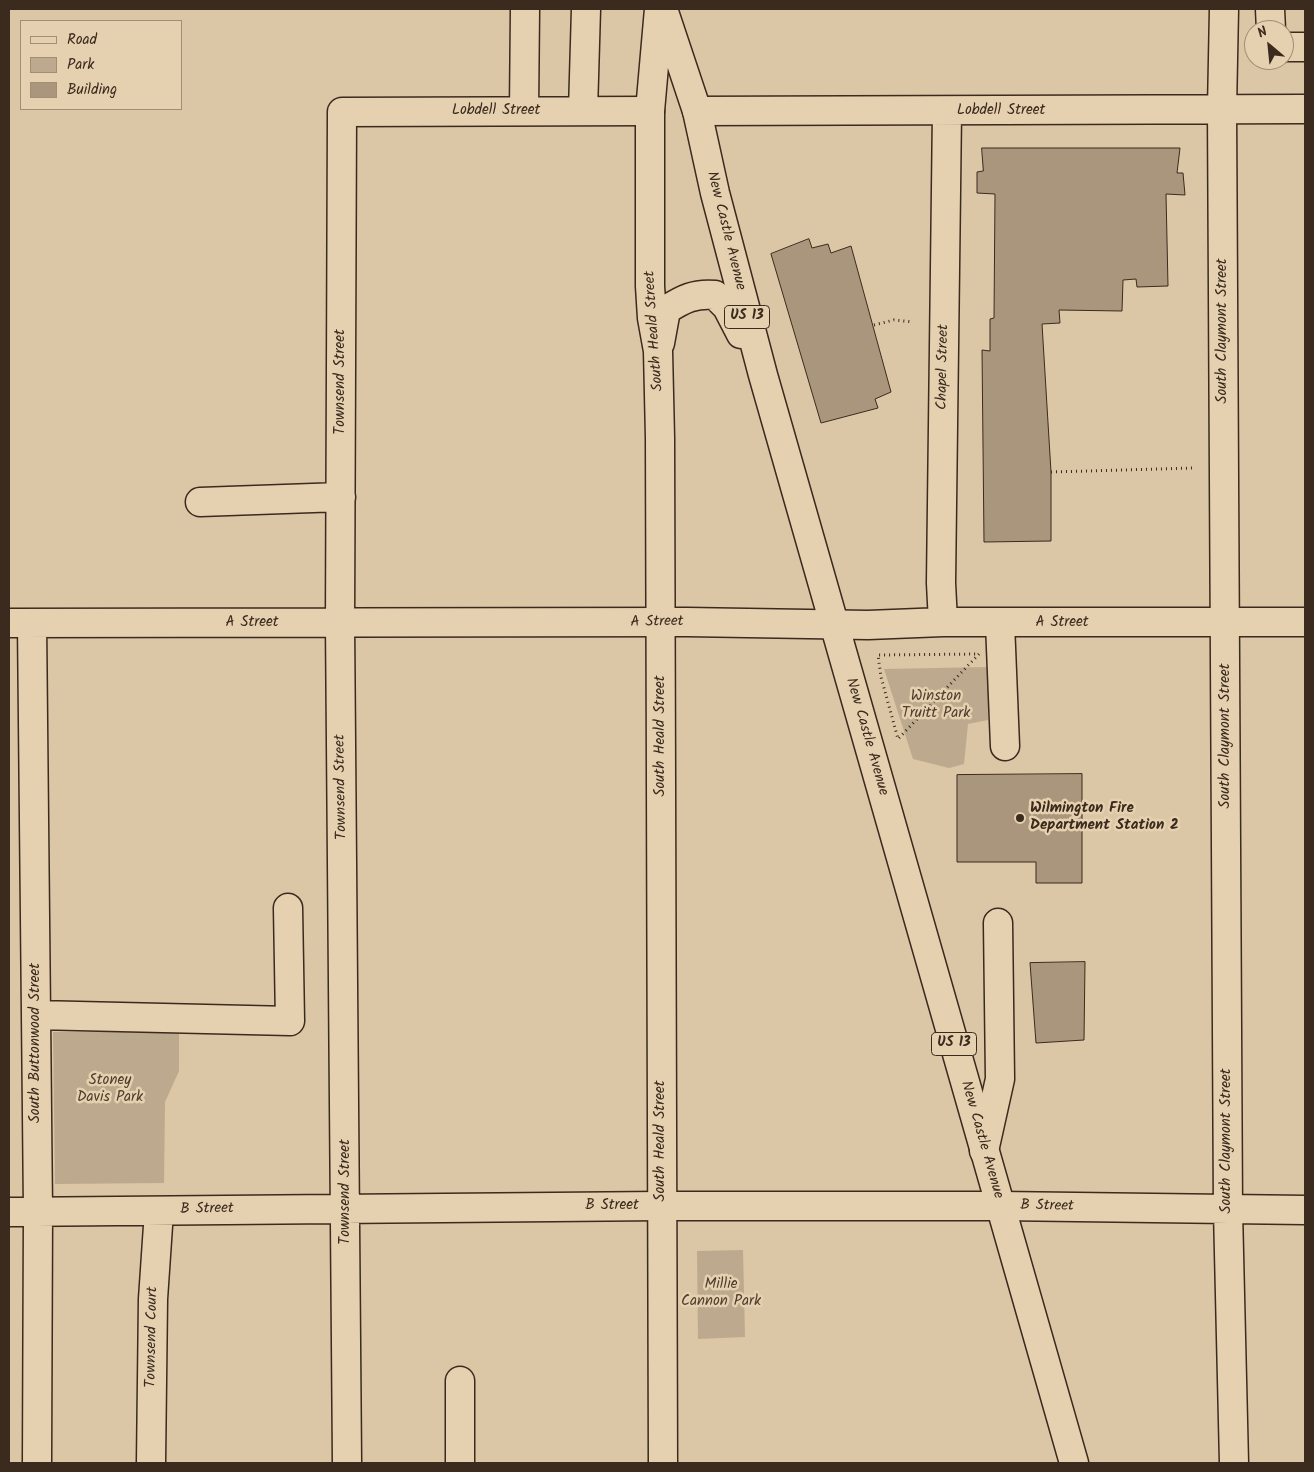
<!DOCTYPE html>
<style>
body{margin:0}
#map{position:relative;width:1314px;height:1472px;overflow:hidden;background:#dbc6a6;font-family:Kalam,sans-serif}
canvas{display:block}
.frame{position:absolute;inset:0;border:10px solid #3b2a1e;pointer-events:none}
.legend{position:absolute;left:20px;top:20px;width:162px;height:90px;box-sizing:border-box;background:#e5d0af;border:1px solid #a18e75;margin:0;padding:6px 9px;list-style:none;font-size:15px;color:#3b2a1e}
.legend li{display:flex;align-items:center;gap:10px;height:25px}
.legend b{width:25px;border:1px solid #a18e75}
.north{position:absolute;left:1244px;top:20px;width:50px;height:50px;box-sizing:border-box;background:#e5d0af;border:1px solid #a18e75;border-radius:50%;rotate:332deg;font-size:14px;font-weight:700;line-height:20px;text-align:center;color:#3b2a1e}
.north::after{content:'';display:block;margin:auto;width:18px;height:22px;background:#3b2a1e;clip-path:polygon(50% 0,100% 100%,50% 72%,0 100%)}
</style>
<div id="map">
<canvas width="1314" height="1472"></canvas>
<div class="frame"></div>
<ul class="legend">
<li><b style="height:6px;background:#e5d0af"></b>Road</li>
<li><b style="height:14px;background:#bda98d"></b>Park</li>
<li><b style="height:14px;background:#a9967c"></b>Building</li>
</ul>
<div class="north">N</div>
</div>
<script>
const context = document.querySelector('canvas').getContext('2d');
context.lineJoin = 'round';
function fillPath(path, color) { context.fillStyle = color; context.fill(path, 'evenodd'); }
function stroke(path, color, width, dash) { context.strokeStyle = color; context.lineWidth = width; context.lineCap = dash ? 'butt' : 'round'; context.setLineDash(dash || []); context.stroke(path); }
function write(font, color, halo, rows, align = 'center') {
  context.font = font + ' Kalam,sans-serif'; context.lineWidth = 5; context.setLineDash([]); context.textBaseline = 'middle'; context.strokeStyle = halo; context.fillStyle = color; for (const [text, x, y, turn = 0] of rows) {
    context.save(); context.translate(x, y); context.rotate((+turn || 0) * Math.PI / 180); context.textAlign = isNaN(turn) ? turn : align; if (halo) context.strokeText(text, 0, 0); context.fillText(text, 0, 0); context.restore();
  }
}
fillPath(new Path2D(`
 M 989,667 L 988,720 L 968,724 L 964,764 L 949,768 L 913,759 L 884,669 Z
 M 179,1031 L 179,1071 L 165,1102 L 164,1183 L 55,1184 L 53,1032 Z
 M 743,1250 L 745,1337 L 698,1339 L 697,1251 Z`), '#bda98d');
const building = new Path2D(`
 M 982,148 L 1180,148 L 1177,173 L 1183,173 L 1185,195 L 1166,194 L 1168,286 L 1137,287 L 1136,279 L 1123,280 L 1122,311 L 1059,310 L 1060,323 L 1042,324 L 1051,472 L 1051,541 L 984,542 L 982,350 L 990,351 L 990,319 L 994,318 L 995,194 L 977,193 L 977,172 L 983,171 Z
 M 809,239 L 812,248 L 828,244 L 831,253 L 851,246 L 891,392 L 875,399 L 878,408 L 821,423 L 771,254 Z
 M 1082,774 L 1082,883 L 1036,883 L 1036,862 L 957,862 L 957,775 Z
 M 1085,962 L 1084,1040 L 1036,1043 L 1030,963 Z`);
fillPath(building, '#a9967c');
stroke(building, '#3b2a1e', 1);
const minor = new Path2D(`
 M 1224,9 L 1222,109 L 1228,1211 L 1234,1463
 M 1270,9 L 1271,30
 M 1284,47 L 1305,47
 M 524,111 L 525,9
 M 583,111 L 586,9
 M 697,111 L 1305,109
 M 200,502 L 341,497
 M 943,622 L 941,583 L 947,111
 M 9,623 L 687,622 L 868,625 L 943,622 L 1305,622
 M 32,623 L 38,1211 L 37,1463
 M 1000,623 L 1005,746
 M 36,1015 L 290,1021 L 288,908
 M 984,1151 L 1000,1079 L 998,923
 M 9,1212 L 661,1206 L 1000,1206 L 1305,1210
 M 151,1463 L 153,1299 L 159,1211
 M 347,1463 L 340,623 L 342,112 L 650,111
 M 460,1463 L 460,1381`);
const major = new Path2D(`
 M 659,9 L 650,111 L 650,286 L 652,318 L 658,351 L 660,438 L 663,1463
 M 663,9 L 697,111 L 715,193 L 763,375 L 1074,1463
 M 660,343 L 666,310 C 683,299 695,293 715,295 L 727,307 L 741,334`);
stroke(minor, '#3b2a1e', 31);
stroke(major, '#3b2a1e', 31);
stroke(new Path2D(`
 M 874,325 L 894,320 L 913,322
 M 1051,472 L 1194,468
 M 979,654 L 898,739 L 881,677 L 878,655 Z`), '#3b2a1e', 3, [1, 4]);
stroke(minor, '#e5d0af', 28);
stroke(major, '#e5d0af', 28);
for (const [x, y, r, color] of [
 [1020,818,5,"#3b2a1e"]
]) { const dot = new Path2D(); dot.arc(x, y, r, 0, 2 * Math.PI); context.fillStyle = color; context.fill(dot); stroke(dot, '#e5d0af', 2); }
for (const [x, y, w] of [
 [747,317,45],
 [954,1044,45]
]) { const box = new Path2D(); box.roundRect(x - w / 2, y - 11.5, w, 23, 4); context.fillStyle = '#e5d0af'; context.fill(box); stroke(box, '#3b2a1e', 1); }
write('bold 14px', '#3b2a1e', null, [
 ["US 13",747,317],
 ["US 13",954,1044]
]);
write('15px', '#3b2a1e', '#e5d0af', [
 ["Lobdell Street",496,111],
 ["Lobdell Street",1001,111],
 ["New Castle Avenue",725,231,76],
 ["South Heald Street",655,331,-94],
 ["South Claymont Street",1223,331,-90],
 ["Chapel Street",944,367,-89],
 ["Townsend Street",341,382,-90],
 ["A Street",252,623],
 ["A Street",657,623,-1],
 ["A Street",1062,623],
 ["South Heald Street",661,736,-90],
 ["South Claymont Street",1226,736,-90],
 ["New Castle Avenue",866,737,74],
 ["Townsend Street",342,787,-91],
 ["South Buttonwood Street",36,1043,-90],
 ["New Castle Avenue",981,1140,74],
 ["South Heald Street",661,1141,-90],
 ["South Claymont Street",1227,1141,-90],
 ["Townsend Street",346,1192,-90],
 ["B Street",612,1206],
 ["B Street",1047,1207,1],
 ["B Street",207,1210,-1],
 ["Townsend Court",153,1337,-89]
]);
write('15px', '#4e3d2f', '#e5d0af', [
 ["Winston",936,697],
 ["Truitt Park",936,714],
 ["Stoney",110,1081],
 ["Davis Park",110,1098],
 ["Millie",721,1285],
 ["Cannon Park",721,1302]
]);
write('bold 15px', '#3b2a1e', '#e5d0af', [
 ["Wilmington Fire",1030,809],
 ["Department Station 2",1030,826]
], 'left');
</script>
